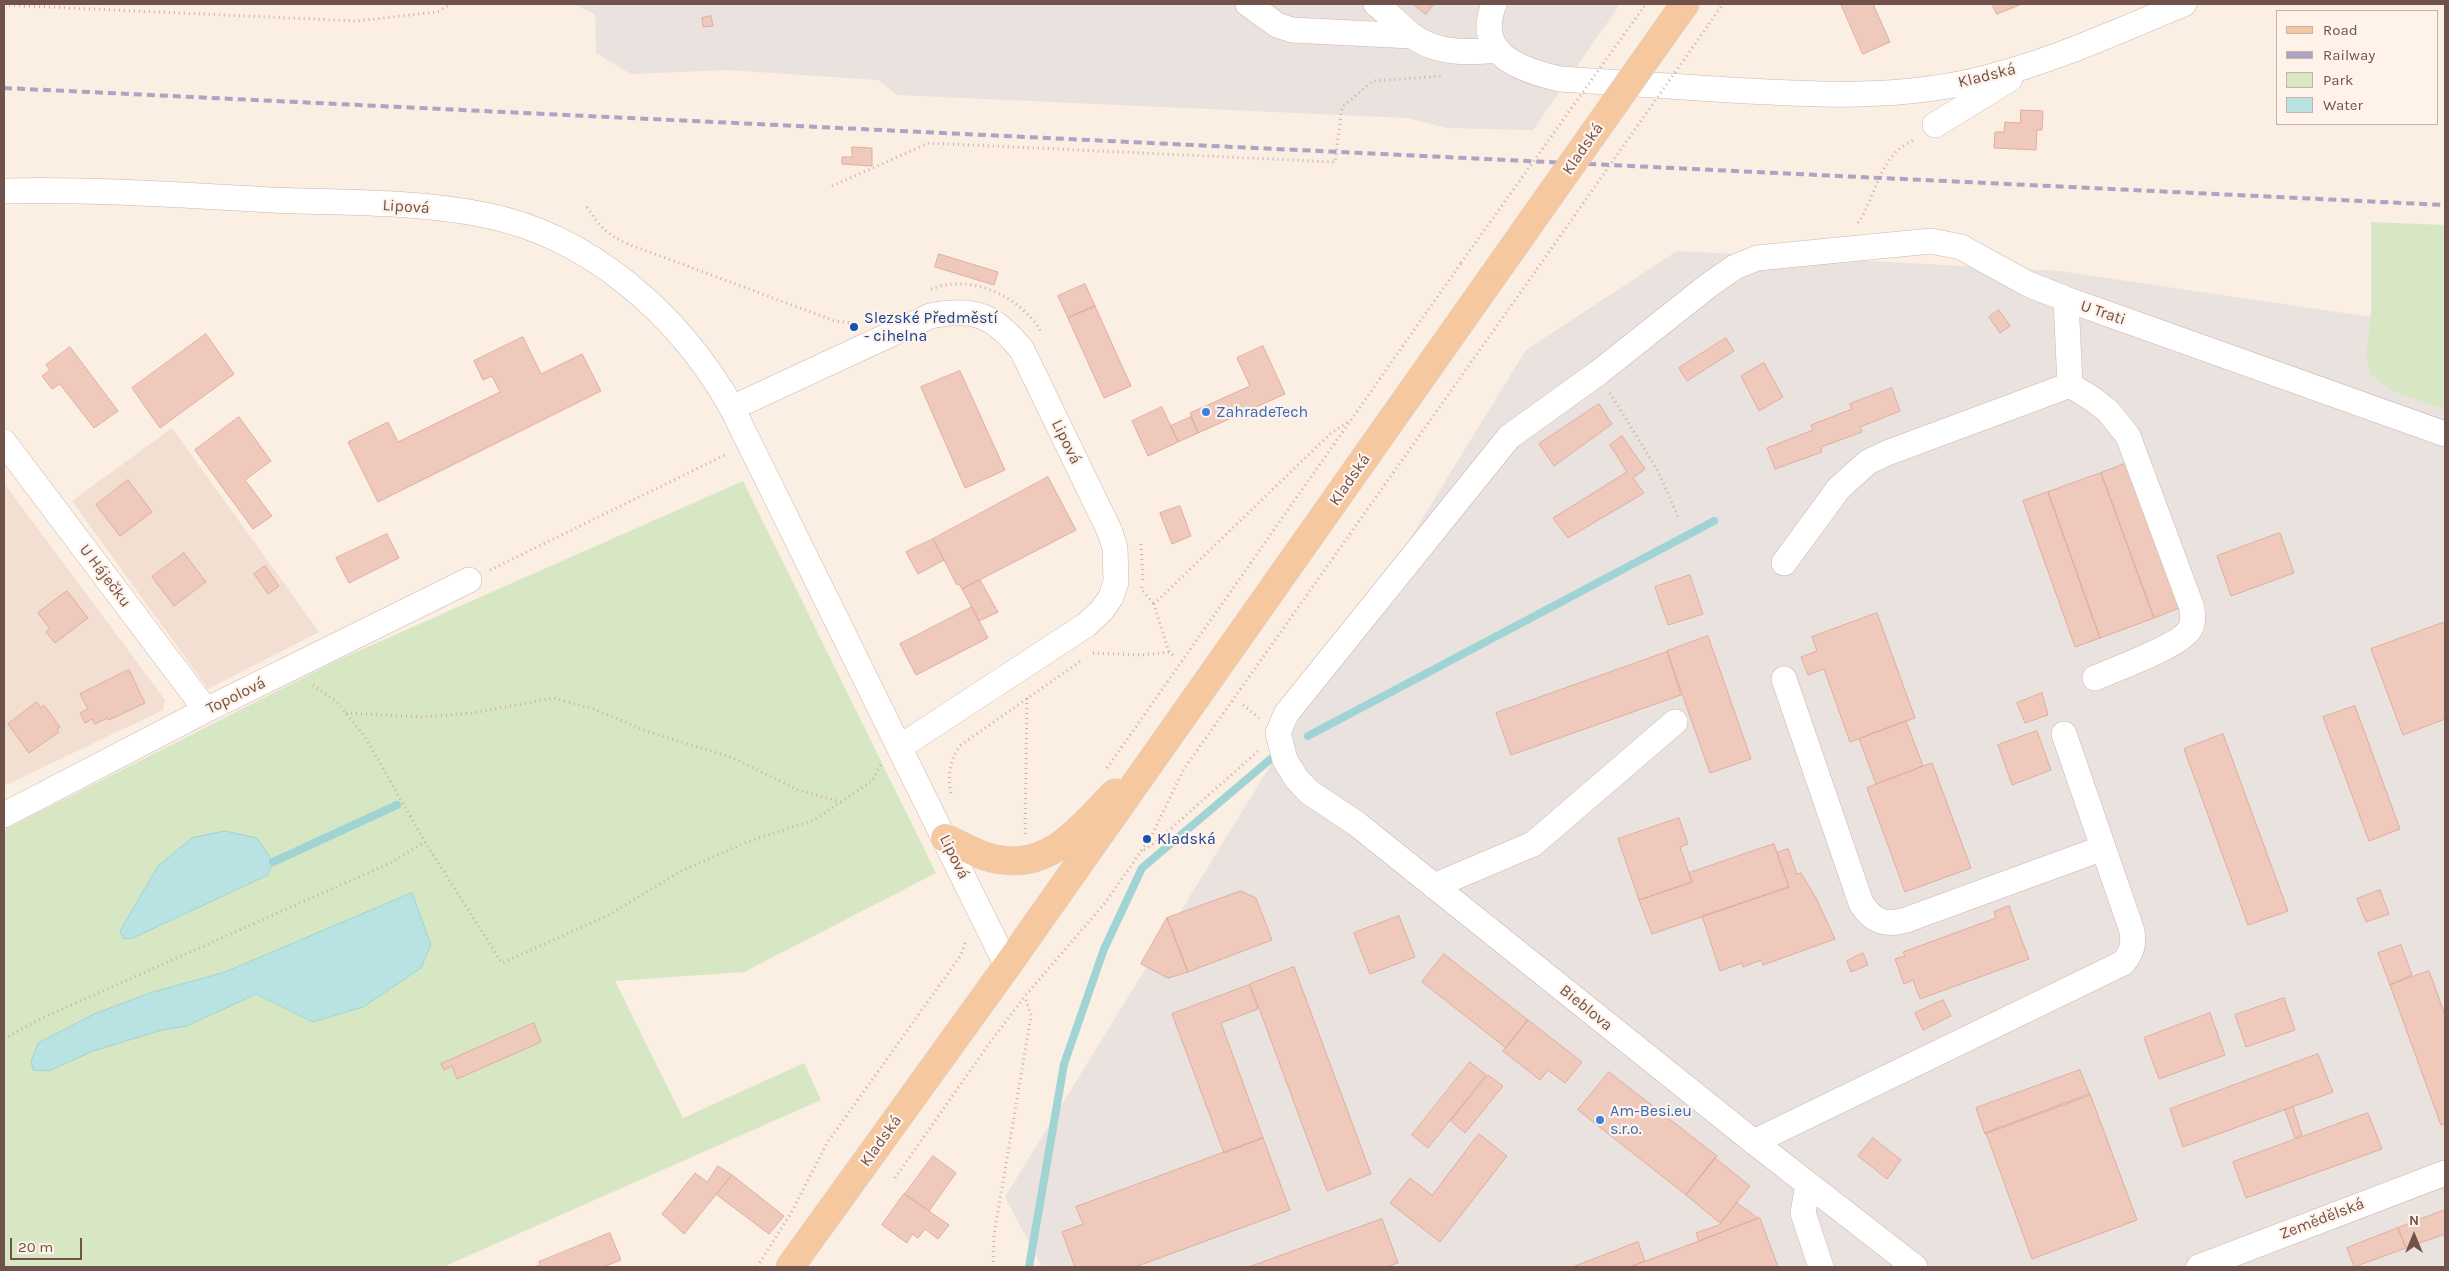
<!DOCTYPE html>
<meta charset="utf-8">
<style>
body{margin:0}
#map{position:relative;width:2449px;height:1271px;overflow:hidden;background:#fbeee3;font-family:Karla,sans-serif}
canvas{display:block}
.frame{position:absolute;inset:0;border:5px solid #71524b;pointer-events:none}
.legend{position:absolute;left:2276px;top:10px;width:162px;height:115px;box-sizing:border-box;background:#fef2e9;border:1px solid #c6b2aa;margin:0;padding:6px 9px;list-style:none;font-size:15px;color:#71524b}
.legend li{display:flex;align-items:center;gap:10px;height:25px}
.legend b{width:25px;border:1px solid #c6b2aa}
.north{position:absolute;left:2389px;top:1211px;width:50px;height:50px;-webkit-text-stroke:4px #fef2e9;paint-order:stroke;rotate:0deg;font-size:14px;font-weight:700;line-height:20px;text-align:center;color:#71524b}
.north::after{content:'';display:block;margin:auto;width:18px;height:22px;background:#71524b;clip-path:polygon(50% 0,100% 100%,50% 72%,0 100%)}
.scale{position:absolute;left:10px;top:1238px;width:72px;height:22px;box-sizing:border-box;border:2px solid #71524b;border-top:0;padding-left:6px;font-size:15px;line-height:18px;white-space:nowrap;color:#71524b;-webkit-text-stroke:4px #fef2e9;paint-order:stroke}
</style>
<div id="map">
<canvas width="2449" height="1271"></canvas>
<div class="frame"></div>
<ul class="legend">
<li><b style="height:6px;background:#f6c89f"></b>Road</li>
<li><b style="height:6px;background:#afa3c3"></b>Railway</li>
<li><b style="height:14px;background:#d7e7c3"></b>Park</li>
<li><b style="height:14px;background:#b9e3e3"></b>Water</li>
</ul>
<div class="north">N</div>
<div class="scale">20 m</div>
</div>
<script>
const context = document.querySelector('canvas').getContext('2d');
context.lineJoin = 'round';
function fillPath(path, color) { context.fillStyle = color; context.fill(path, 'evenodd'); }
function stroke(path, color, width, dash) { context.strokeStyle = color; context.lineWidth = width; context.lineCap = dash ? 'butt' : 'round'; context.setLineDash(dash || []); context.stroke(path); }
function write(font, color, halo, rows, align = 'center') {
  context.font = font + ' Karla,sans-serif'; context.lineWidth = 4.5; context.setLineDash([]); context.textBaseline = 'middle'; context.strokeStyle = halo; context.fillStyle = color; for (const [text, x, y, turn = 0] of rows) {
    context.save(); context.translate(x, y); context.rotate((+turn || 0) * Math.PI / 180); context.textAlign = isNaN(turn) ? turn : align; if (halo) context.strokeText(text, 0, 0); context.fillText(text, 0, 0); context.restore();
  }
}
fillPath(new Path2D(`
 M 172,428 L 319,632 L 208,689 L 72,501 Z
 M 4,483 L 165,700 L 163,710 L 4,786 Z`), '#f2dfd2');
fillPath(new Path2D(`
 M 574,4 L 1620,4 L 1533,130 L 1447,128 L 1408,118 L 897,95 L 878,80 L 728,70 L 631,74 L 596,53 L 595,14 Z
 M 1677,251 L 2059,271 L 2371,317 L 2366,355 L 2422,400 L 2445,410 L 2445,1267 L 1042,1267 L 1005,1197 L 1526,350 Z`), '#eae2de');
fillPath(new Path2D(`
 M 2371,222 L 2445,225 L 2445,410 L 2391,390 L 2371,375 L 2366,355 L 2371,313 Z
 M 743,481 L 936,873 L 744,972 L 615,981 L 683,1118 L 804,1063 L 821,1100 L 443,1267 L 4,1267 L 4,830 L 338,660 Z`), '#d7e7c3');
const water = new Path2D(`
 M 225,831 L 257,838 L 273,862 L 268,875 L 133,938 L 124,939 L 120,931 L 158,866 L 192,838 Z
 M 412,893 L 431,945 L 421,968 L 363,1007 L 313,1022 L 256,994 L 187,1026 L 162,1030 L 93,1051 L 49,1071 L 33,1070 L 31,1061 L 38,1043 L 94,1014 L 150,993 L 225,972 Z`);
fillPath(water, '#b9e3e3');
stroke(water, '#a0d4d4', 1);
stroke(new Path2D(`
 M 1308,736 L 1714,521
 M 273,862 L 397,805
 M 1029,1267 L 1064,1064 L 1104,949 L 1142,868 L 1273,757`), '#a0d4d4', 8);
const building = new Path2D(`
 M 1413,4 L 1434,4 L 1426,14 Z
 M 1841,4 L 1873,4 L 1890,42 L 1863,54 Z
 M 1992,4 L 2022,4 L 1997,14 Z
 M 711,16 L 713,26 L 703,27 L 702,18 Z
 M 2021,110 L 2043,111 L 2042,130 L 2037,130 L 2036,150 L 1994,148 L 1995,132 L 2004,132 L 2005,122 L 2020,123 Z
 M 852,147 L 872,148 L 872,166 L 842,164 L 842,157 L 852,157 Z
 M 939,254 L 998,272 L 994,285 L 935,267 Z
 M 1085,284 L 1095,306 L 1068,318 L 1058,296 Z
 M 1095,306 L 1131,386 L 1104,398 L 1068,318 Z
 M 1999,310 L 2010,326 L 2000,333 L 1989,317 Z
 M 206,334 L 234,374 L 160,428 L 132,388 Z
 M 523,337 L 541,374 L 582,354 L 601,391 L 378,502 L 348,442 L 388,422 L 398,442 L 500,392 L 492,376 L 483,380 L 474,361 Z
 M 1726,338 L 1734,351 L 1687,381 L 1679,368 Z
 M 1263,346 L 1285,394 L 1198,433 L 1190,413 L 1250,386 L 1237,358 Z
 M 70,347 L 118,411 L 94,428 L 60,384 L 52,389 L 42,376 L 50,370 L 46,365 Z
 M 1764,363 L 1783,397 L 1759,411 L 1741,376 Z
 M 960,371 L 1005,470 L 965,488 L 921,387 Z
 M 1892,388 L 1900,411 L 1860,427 L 1862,432 L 1821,447 L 1822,452 L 1775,469 L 1767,448 L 1813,430 L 1811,425 L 1852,409 L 1850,404 Z
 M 1599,404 L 1612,424 L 1554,466 L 1539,444 Z
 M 1162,407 L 1178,442 L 1148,456 L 1132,421 Z
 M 239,417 L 271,461 L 245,480 L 272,516 L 253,529 L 195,450 Z
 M 1191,417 L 1198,433 L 1178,442 L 1171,426 Z
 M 1622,436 L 1645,469 L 1633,478 L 1644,493 L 1568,538 L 1553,518 L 1627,472 L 1610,445 Z
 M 2127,463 L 2179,608 L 2154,618 L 2101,473 Z
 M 2101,473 L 2154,618 L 2100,638 L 2048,492 Z
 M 1048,477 L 1076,530 L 962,589 L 959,584 L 957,585 L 933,539 Z
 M 128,480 L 152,512 L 120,536 L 96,505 Z
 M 2048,492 L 2100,638 L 2075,647 L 2023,501 Z
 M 1180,506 L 1191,536 L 1172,544 L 1160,513 Z
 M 2280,533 L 2294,573 L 2231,596 L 2217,556 Z
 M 387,534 L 399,558 L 349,583 L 336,558 Z
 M 933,539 L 944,560 L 918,574 L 906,552 Z
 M 184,553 L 206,582 L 174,606 L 152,577 Z
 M 265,566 L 279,586 L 268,594 L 254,574 Z
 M 1690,575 L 1703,614 L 1668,625 L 1655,587 Z
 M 980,580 L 998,612 L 979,621 L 962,589 Z
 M 67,591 L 88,618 L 55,643 L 46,632 L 50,629 L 38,613 Z
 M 972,607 L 988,638 L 916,675 L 900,644 Z
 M 1877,613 L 1915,718 L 1850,742 L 1824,669 L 1808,675 L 1801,657 L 1817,651 L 1812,637 Z
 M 2445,622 L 2445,719 L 2403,735 L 2371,649 Z
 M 1708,636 L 1751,759 L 1710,773 L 1667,651 Z
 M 1667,652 L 1681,695 L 1511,755 L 1496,713 Z
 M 129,670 L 145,703 L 109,720 L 108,718 L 95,724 L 92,719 L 85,723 L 80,713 L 88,709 L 80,694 Z
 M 2042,693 L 2048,715 L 2025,723 L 2017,703 Z
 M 37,702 L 41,708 L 44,705 L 60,727 L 57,729 L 59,732 L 29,753 L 8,724 Z
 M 2355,706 L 2400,829 L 2369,841 L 2323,717 Z
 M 1906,721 L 1923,766 L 1876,784 L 1859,739 Z
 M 2037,731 L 2051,770 L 2012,785 L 1998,745 Z
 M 2223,734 L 2288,911 L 2248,925 L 2184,749 Z
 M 1932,763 L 1971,868 L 1905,892 L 1867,788 Z
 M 1679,818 L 1688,844 L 1680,847 L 1692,882 L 1639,900 L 1618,839 Z
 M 1774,844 L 1789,887 L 1652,934 L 1639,900 L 1692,882 L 1689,873 Z
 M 1788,849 L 1797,874 L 1801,873 L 1816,898 L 1835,939 L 1763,965 L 1761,960 L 1743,967 L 1742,963 L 1720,971 L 1702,916 L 1789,887 L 1777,853 Z
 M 2380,890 L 2389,914 L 2366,922 L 2357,899 Z
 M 1241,891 L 1256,898 L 1272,940 L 1188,972 L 1167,918 Z
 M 2009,906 L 2029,959 L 1920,999 L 1913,980 L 1904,984 L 1895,959 L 1905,956 L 1903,952 L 1996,918 L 1994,912 Z
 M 1399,916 L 1415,957 L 1370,974 L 1354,933 Z
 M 1167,918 L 1188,972 L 1168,978 L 1141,964 Z
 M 2401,945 L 2412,975 L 2390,985 L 2378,953 Z
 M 1863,953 L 1868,965 L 1851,972 L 1847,961 Z
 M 1444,954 L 1528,1020 L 1506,1048 L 1422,982 Z
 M 1294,967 L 1371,1174 L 1327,1191 L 1250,984 Z
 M 2429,971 L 2445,1015 L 2445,1123 L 2441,1125 L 2390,985 Z
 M 1249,985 L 1258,1009 L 1221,1023 L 1263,1138 L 1224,1153 L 1172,1014 Z
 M 2284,998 L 2295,1030 L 2246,1047 L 2235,1015 Z
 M 1943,1000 L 1951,1016 L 1923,1030 L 1915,1013 Z
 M 2210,1013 L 2225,1055 L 2159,1079 L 2144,1038 Z
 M 1528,1020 L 1582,1062 L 1565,1083 L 1548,1070 L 1540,1080 L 1503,1051 Z
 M 534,1023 L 541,1042 L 457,1079 L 452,1066 L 444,1070 L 441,1064 Z
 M 2318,1054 L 2333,1092 L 2183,1147 L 2170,1109 Z
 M 1470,1062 L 1486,1075 L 1428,1148 L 1412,1135 Z
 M 2080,1070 L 2090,1095 L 1985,1134 L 1976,1108 Z
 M 1609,1072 L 1717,1156 L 1686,1195 L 1578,1110 Z
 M 1488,1075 L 1503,1086 L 1465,1133 L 1451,1121 Z
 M 2090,1094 L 2137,1220 L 2032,1259 L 1986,1133 Z
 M 2293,1107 L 2302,1135 L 2295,1138 L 2285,1110 Z
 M 2368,1113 L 2382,1149 L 2246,1198 L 2233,1162 Z
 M 1479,1134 L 1507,1156 L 1440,1242 L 1390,1203 L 1410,1178 L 1432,1195 Z
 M 1263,1138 L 1290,1210 L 1135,1267 L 1075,1267 L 1062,1232 L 1083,1224 L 1076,1207 Z
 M 1873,1138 L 1901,1160 L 1887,1179 L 1858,1156 Z
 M 933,1156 L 956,1173 L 929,1211 L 905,1194 Z
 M 1715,1158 L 1750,1186 L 1720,1223 L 1686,1195 Z
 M 718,1166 L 732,1175 L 684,1234 L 662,1214 L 695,1173 L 707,1182 Z
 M 732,1175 L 784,1216 L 769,1234 L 717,1195 Z
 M 904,1194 L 949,1225 L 938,1239 L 925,1229 L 918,1238 L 912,1234 L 907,1243 L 882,1225 Z
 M 1737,1203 L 1758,1218 L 1699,1241 L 1696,1233 L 1719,1225 Z
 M 2445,1210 L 2445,1234 L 2406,1248 L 2398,1228 Z
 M 1760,1218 L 1778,1267 L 1630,1267 L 1699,1241 Z
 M 1382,1219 L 1398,1263 L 1386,1267 L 1249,1267 Z
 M 2398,1228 L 2406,1248 L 2354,1267 L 2347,1248 Z
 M 610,1233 L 621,1260 L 603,1267 L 534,1267 L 540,1265 L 539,1262 Z
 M 1638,1242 L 1645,1261 L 1630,1267 L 1573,1267 Z`);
fillPath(building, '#efc9bc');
stroke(building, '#e0ad9e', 1);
const minor = new Path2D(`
 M 1248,4 L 1277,25 L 1292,30 L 1412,36
 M 1376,4 C 1388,13 1399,25 1411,35 C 1436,54 1468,53 1498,50
 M 1494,4 C 1474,55 1521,70 1560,79 C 1616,83 1673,86 1730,90 C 1816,95 1904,100 1989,77 C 2056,60 2120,30 2184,4
 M 1935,125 L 2010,79
 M 4,191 C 93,189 182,195 271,200 C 341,203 415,201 485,215 C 591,236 680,316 732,408 L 1007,966
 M 2066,299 L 2070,385 L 2094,400 L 2108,411 L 2128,436 L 2192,608 C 2192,614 2194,621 2191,627 C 2184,645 2115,669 2095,678
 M 732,408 L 930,316 C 974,307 994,315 1022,350 L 1110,532 L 1115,548 L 1116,582 L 1111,597 L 1102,610 L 1086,625 L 900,747
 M 4,442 L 206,710
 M 1784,563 L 1839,488 L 1868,462 L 1887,453 L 2070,385
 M 1784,679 L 1861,903 C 1873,922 1885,926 1906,920 L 2103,848
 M 4,815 L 206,710 L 469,580
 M 1434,886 L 1533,844 L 1675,722
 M 1754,1142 L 2123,963 C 2132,952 2134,945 2132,931 L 2064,734
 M 1808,1184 L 1803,1213 L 1821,1267
 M 1915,1267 L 1754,1142 L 1357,824 L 1309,792 L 1296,778 L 1285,760 L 1278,733 L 1286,714 L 1509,437 L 1598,373 L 1709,285 L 1735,267 L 1757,258 L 1931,241 L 1961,247 L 2028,284 L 2066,299 L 2445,434
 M 2199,1267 L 2445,1173`);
const major = new Path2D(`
 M 1672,22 L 1685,4
 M 945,838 C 963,846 982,858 1002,860 C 1054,867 1082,825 1115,793
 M 790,1267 L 1007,966 L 1500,266`);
stroke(minor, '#ceb6ad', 26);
stroke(major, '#d7cfcd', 29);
stroke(new Path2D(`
 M 4,5 L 357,21 L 437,12 L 451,4
 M 1635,19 L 1646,4
 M 1709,24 L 1723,4
 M 832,186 L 929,143 L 1335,162 L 1342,107 L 1373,81 L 1443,76
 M 587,207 C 600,227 606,234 628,244 L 835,321 L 853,323
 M 1858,223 C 1873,201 1877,172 1895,153 C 1900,147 1909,143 1915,139
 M 931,289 C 973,273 1021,297 1042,333
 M 1610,393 L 1658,471 L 1679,519
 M 1141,544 L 1143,580
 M 490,570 L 727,454
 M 1142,587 L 1141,589 L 1154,604
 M 1093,653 L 1142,655 L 1169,652
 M 1173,655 L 1169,652 L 1154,604 L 1331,433 L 1348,422
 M 313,685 L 337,702 L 365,737 L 425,842 L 502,963 L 607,916 L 681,871 L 747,842 L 814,820 L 872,781 L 881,764
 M 1243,705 L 1259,718
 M 346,713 L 420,717 L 472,713 L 553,698 L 594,709 L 649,732 L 733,758 L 798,790 L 841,802
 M 1107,768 L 1461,263
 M 951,793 C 947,775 950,759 961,745 L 1082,660
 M 1025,834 L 1027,698
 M 1144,850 L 1156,842 L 1258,751
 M 4,1039 L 42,1018 L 390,863 L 425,842
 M 895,1178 L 991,1041 L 1025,996 L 1105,903 L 1151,837 L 1184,769 L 1537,269
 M 757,1267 L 791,1213 L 827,1143 L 961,955 L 966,941
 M 993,1267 L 994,1235 L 1031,1016 L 1025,996`), '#d3aca0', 3, [1, 4]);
stroke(minor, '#fff', 25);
stroke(major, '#f6c89f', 28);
stroke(new Path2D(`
 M 4,88 L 2445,205`), '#afa3c3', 4, [8, 5]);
const majorBridge = new Path2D(`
 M 1500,266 L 1672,22`);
stroke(majorBridge, '#d7cfcd', 29, []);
stroke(new Path2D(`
 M 1461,263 L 1635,19
 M 1537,269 L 1709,24`), '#d3aca0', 3, [1, 4]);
stroke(majorBridge, '#f6c89f', 28);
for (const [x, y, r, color] of [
 [854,327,5,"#1a4fb4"],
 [1206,412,5,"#3f7fe0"],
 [1147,839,5,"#1a4fb4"],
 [1600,1120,5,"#3f7fe0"]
]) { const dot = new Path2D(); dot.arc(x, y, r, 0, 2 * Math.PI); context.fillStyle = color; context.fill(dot); stroke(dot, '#fef2e9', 2); }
write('16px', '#71524b', '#fef2e9', [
 ["Kladská",1987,76,-14],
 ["Kladská",1583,149,-55],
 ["Lipová",406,207,4],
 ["U Trati",2103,313,19],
 ["Lipová",1066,442,64],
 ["Kladská",1350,480,-55],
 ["U Háječku",105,576,53],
 ["Topolová",236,696,-26],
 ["Lipová",954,857,64],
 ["Bieblova",1586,1008,39],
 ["Kladská",881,1141,-54],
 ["Zemědělská",2322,1219,-21]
]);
write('16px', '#164399', '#fef2e9', [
 ["Slezské Předměstí",864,318],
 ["- cihelna",864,336],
 ["Kladská",1157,839]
], 'left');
write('16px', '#366cbe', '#fef2e9', [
 ["ZahradeTech",1216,412],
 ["Am-Besi.eu",1610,1111],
 ["s.r.o.",1610,1129]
], 'left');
</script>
